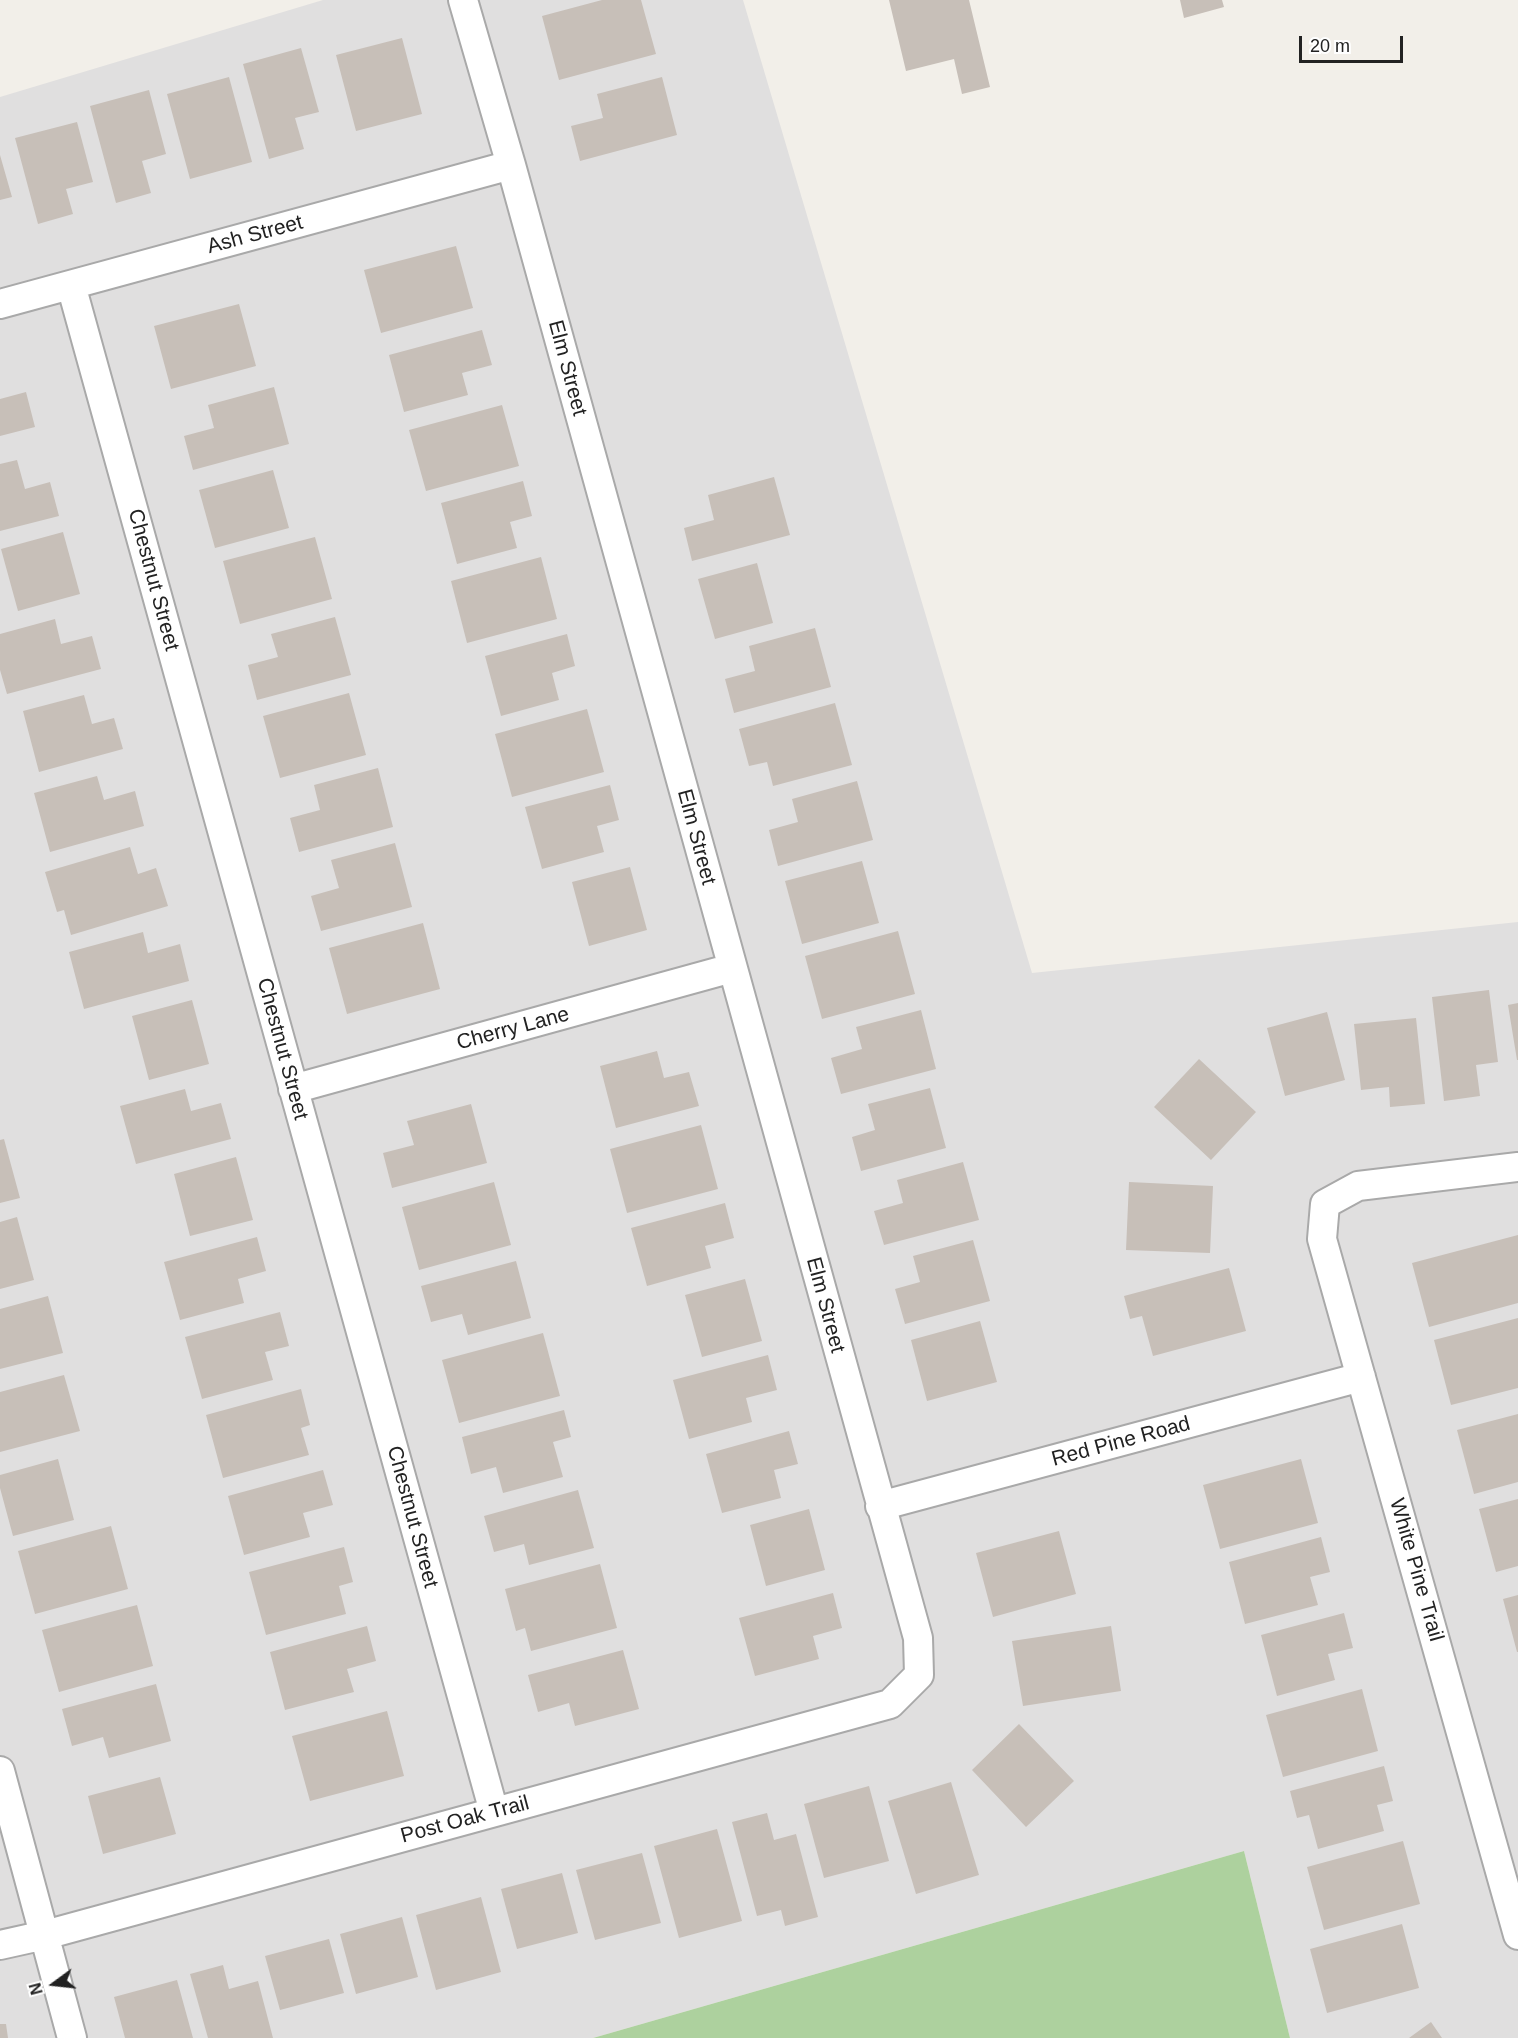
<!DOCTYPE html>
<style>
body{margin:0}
#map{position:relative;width:1518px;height:2038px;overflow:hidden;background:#f2efe9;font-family:Arial,sans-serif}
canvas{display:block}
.north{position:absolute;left:24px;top:1954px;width:60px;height:60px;-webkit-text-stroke:4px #fff;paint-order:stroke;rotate:255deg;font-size:16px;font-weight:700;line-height:24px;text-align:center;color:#222}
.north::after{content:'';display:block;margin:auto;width:21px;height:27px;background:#222;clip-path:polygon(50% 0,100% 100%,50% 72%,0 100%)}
.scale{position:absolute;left:1299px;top:36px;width:104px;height:27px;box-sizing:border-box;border:3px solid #222;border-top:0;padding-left:8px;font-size:18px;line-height:21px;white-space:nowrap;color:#222;-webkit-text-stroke:4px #fff;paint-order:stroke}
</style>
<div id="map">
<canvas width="1518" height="2038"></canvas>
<div class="north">N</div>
<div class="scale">20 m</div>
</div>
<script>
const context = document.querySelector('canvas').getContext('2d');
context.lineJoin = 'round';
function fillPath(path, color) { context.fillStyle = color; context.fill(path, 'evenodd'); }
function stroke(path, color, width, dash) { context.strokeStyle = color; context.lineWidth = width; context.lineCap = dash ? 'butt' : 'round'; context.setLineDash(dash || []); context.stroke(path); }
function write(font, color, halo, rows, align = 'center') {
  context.font = font + ' Arial,sans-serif'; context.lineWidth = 5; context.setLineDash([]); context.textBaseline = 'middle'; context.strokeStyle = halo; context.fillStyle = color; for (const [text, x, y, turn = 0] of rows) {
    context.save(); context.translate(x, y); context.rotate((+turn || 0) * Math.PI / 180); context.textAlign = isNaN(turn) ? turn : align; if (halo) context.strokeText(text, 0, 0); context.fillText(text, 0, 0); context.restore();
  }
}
fillPath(new Path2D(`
 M 323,0 L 743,0 L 1032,973 L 1518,922 L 1518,2038 L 1290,2038 L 1244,1851 L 593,2038 L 0,2038 L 0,97 Z`), '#e0dfdf');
fillPath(new Path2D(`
 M 1244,1851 L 1290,2038 L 593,2038 Z`), '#add19e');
fillPath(new Path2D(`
 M 602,0 L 641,0 L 656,54 L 559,80 L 542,16 Z
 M 889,0 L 969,0 L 990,87 L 962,94 L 954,59 L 906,71 Z
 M 1180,0 L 1222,0 L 1224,7 L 1184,18 Z
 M 402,38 L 422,114 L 356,131 L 336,55 Z
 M 301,48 L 319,112 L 295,118 L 304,149 L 269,159 L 243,64 Z
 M 229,77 L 252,162 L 190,179 L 167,94 Z
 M 662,77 L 677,135 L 580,161 L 571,126 L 603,118 L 597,94 Z
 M 149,90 L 166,154 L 142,161 L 151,193 L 116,203 L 90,106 Z
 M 77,122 L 93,182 L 66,189 L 73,214 L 38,224 L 15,138 Z
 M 0,155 L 12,197 L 0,200 Z
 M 456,246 L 473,308 L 381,333 L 364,270 Z
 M 239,304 L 256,366 L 171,389 L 154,326 Z
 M 482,330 L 492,365 L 462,373 L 468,395 L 404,412 L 389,355 Z
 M 274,387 L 289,444 L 193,470 L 184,436 L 214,428 L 208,405 Z
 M 26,392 L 35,427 L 0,436 L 0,399 Z
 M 502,405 L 519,466 L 426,491 L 409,430 Z
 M 17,460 L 25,489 L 50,482 L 59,516 L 0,531 L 0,464 Z
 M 273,470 L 289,528 L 215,548 L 199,490 Z
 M 774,477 L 790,535 L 692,561 L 684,528 L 714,520 L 708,495 Z
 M 523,481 L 532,516 L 510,522 L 517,548 L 457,564 L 441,503 Z
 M 63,532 L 80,594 L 18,611 L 1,549 Z
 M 315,537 L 332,599 L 240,624 L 223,561 Z
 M 541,557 L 557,619 L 467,643 L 451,581 Z
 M 757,563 L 773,623 L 715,639 L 698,579 Z
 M 335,617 L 351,675 L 257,700 L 248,665 L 278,657 L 271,634 Z
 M 55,619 L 61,644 L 92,636 L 101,669 L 7,694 L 0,670 L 0,634 Z
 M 815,628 L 831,687 L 734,713 L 725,679 L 755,671 L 749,646 Z
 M 567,634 L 575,666 L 552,673 L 559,700 L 501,716 L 485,656 Z
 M 349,693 L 366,755 L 280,778 L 263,716 Z
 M 84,695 L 92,724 L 114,718 L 123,749 L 39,772 L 23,711 Z
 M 835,703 L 852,765 L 773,786 L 767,762 L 749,766 L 739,729 Z
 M 587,709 L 604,772 L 512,797 L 495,734 Z
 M 378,768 L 393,827 L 299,852 L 290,818 L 320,810 L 314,785 Z
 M 97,776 L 104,800 L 135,791 L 144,826 L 50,852 L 34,793 Z
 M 857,781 L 873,840 L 778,866 L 769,830 L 798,822 L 792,799 Z
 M 610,785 L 619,820 L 597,826 L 604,852 L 542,869 L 525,807 Z
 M 395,843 L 412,907 L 321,931 L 311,896 L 339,888 L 331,860 Z
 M 130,847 L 138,874 L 156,868 L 168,906 L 71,935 L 64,910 L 57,912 L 45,872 Z
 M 862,861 L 879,923 L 802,944 L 785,881 Z
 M 630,867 L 647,930 L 589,946 L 572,882 Z
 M 423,923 L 440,989 L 347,1014 L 329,948 Z
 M 898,931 L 915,994 L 822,1019 L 805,956 Z
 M 143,932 L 148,953 L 180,944 L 189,981 L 84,1009 L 69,952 Z
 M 1489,990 L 1498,1062 L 1476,1065 L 1480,1096 L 1444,1101 L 1432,997 Z
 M 192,1000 L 209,1064 L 149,1080 L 132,1016 Z
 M 1518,1003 L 1518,1060 L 1517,1060 L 1508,1005 Z
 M 921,1010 L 936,1069 L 841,1094 L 831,1058 L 862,1049 L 856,1027 Z
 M 1327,1012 L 1345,1080 L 1285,1096 L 1267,1028 Z
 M 1416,1018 L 1425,1104 L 1390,1107 L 1389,1087 L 1361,1090 L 1354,1024 Z
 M 657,1051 L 664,1078 L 689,1072 L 699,1106 L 616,1128 L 600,1066 Z
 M 1199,1059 L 1256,1112 L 1211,1160 L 1154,1107 Z
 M 930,1088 L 946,1148 L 861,1171 L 852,1137 L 875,1130 L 868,1104 Z
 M 185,1089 L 191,1111 L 221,1103 L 231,1139 L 136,1164 L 120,1106 Z
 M 471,1104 L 487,1163 L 392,1188 L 383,1153 L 414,1145 L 407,1121 Z
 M 701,1125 L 718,1189 L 627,1213 L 610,1149 Z
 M 4,1139 L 20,1198 L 0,1203 L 0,1140 Z
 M 236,1157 L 253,1220 L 190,1236 L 174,1174 Z
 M 963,1162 L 979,1220 L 884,1245 L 874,1211 L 903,1203 L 897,1180 Z
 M 494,1182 L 511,1245 L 419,1270 L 402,1207 Z
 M 1129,1182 L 1213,1186 L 1210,1253 L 1126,1250 Z
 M 725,1203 L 734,1238 L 705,1246 L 711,1268 L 647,1286 L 631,1228 Z
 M 17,1217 L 34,1280 L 0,1289 L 0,1222 Z
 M 1518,1235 L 1518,1303 L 1429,1327 L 1412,1263 Z
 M 257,1237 L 266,1271 L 238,1279 L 244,1303 L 180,1320 L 164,1262 Z
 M 973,1240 L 990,1301 L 905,1324 L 895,1289 L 920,1282 L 913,1256 Z
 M 516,1261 L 531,1318 L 468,1335 L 462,1314 L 431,1322 L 421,1286 Z
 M 1229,1268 L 1246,1331 L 1153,1356 L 1142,1316 L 1130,1319 L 1124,1296 Z
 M 745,1279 L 762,1341 L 702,1357 L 685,1295 Z
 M 48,1296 L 63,1353 L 0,1369 L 0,1309 Z
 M 280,1312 L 289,1346 L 265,1352 L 273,1380 L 202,1399 L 185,1337 Z
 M 1518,1318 L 1518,1388 L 1451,1405 L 1434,1340 Z
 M 980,1321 L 997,1382 L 927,1401 L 911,1340 Z
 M 543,1333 L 560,1396 L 459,1423 L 442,1360 Z
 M 768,1355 L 777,1390 L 746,1398 L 752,1422 L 689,1439 L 673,1380 Z
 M 64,1375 L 80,1431 L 0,1452 L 0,1392 Z
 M 301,1389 L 310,1425 L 301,1428 L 309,1455 L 223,1478 L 206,1415 Z
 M 564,1410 L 571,1437 L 553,1442 L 563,1477 L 503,1493 L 496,1467 L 471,1474 L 462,1437 Z
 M 1518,1414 L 1518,1482 L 1474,1494 L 1457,1430 Z
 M 789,1431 L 798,1464 L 774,1470 L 781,1498 L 722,1513 L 706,1454 Z
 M 58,1459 L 74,1520 L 13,1536 L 0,1488 L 0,1475 Z
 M 1301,1459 L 1318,1523 L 1220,1549 L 1203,1485 Z
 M 323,1470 L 333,1505 L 303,1513 L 310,1537 L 244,1555 L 228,1496 Z
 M 578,1490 L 594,1548 L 529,1565 L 524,1544 L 494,1552 L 484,1516 Z
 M 1518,1499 L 1518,1566 L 1496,1572 L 1479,1509 Z
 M 809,1509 L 825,1570 L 766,1586 L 750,1525 Z
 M 111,1526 L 128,1589 L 35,1614 L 18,1551 Z
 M 1059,1531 L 1076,1594 L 993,1617 L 976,1553 Z
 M 1321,1537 L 1330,1572 L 1310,1577 L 1318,1605 L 1245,1624 L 1229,1562 Z
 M 344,1547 L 353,1582 L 339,1586 L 346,1614 L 266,1635 L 249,1572 Z
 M 600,1564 L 617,1628 L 531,1651 L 525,1628 L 516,1631 L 505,1589 Z
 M 833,1593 L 842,1628 L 813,1636 L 819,1659 L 755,1676 L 739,1618 Z
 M 1518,1595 L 1518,1652 L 1517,1652 L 1503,1599 Z
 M 137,1605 L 153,1666 L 59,1692 L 42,1630 Z
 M 1344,1613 L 1353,1648 L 1328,1654 L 1335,1680 L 1277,1696 L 1261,1635 Z
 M 367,1626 L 376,1661 L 347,1669 L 354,1692 L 285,1710 L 270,1652 Z
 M 1111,1626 L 1121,1691 L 1023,1706 L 1012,1641 Z
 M 623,1650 L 639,1709 L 575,1726 L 569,1703 L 538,1712 L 528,1675 Z
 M 156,1684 L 171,1741 L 109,1758 L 103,1737 L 72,1746 L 62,1709 Z
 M 1362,1689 L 1378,1751 L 1283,1777 L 1266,1715 Z
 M 387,1711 L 404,1776 L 310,1801 L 292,1736 Z
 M 1019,1724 L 1074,1781 L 1026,1827 L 972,1770 Z
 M 1384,1766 L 1393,1801 L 1377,1805 L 1384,1831 L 1318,1849 L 1309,1815 L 1297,1818 L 1290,1791 Z
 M 160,1777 L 176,1834 L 103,1854 L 88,1796 Z
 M 951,1782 L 979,1875 L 916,1894 L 888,1801 Z
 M 869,1786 L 889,1861 L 824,1878 L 804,1804 Z
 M 767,1813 L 774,1840 L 796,1834 L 818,1917 L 785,1926 L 781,1910 L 757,1916 L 732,1822 Z
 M 717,1829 L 742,1921 L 679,1938 L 654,1846 Z
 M 1403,1841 L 1420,1904 L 1324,1930 L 1307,1867 Z
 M 642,1853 L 661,1923 L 595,1940 L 576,1870 Z
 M 562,1873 L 578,1933 L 517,1949 L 501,1889 Z
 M 481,1897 L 501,1972 L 436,1990 L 416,1915 Z
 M 402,1917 L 418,1977 L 356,1994 L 340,1934 Z
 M 1402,1924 L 1419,1988 L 1327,2013 L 1310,1949 Z
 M 329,1939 L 344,1993 L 280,2010 L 265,1956 Z
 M 223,1965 L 229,1989 L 258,1981 L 273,2038 L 208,2038 L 190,1974 Z
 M 177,1980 L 193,2038 L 125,2038 L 114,1997 Z
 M 1431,2022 L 1442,2038 L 1409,2038 Z
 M 0,2024 L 6,2024 L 8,2038 L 0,2038 Z`), '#c7bfb8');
const minor = new Path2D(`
 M 71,285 L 494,1812
 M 0,304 L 511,165
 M 293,1089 L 732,968
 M 1518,1167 L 1358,1186 L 1325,1204 L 1322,1239 L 1518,1935
 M 880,1506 L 1361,1377
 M 0,1771 L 72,2038
 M 0,1945 L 45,1935 L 890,1704 L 919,1675 L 918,1638 L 511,165 L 463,0`);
stroke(minor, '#a9a9a9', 32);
stroke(minor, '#fff', 28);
write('21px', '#222', '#fff', [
 ["Ash Street",255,235,-15],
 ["Elm Street",567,368,75],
 ["Chestnut Street",153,580,75],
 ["Elm Street",696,837,75],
 ["Cherry Lane",513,1029,-15],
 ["Chestnut Street",282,1049,75],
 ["Elm Street",825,1305,75],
 ["Red Pine Road",1121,1442,-15],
 ["Chestnut Street",412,1517,75],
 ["White Pine Trail",1416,1570,74],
 ["Post Oak Trail",465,1820,-15]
]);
</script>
